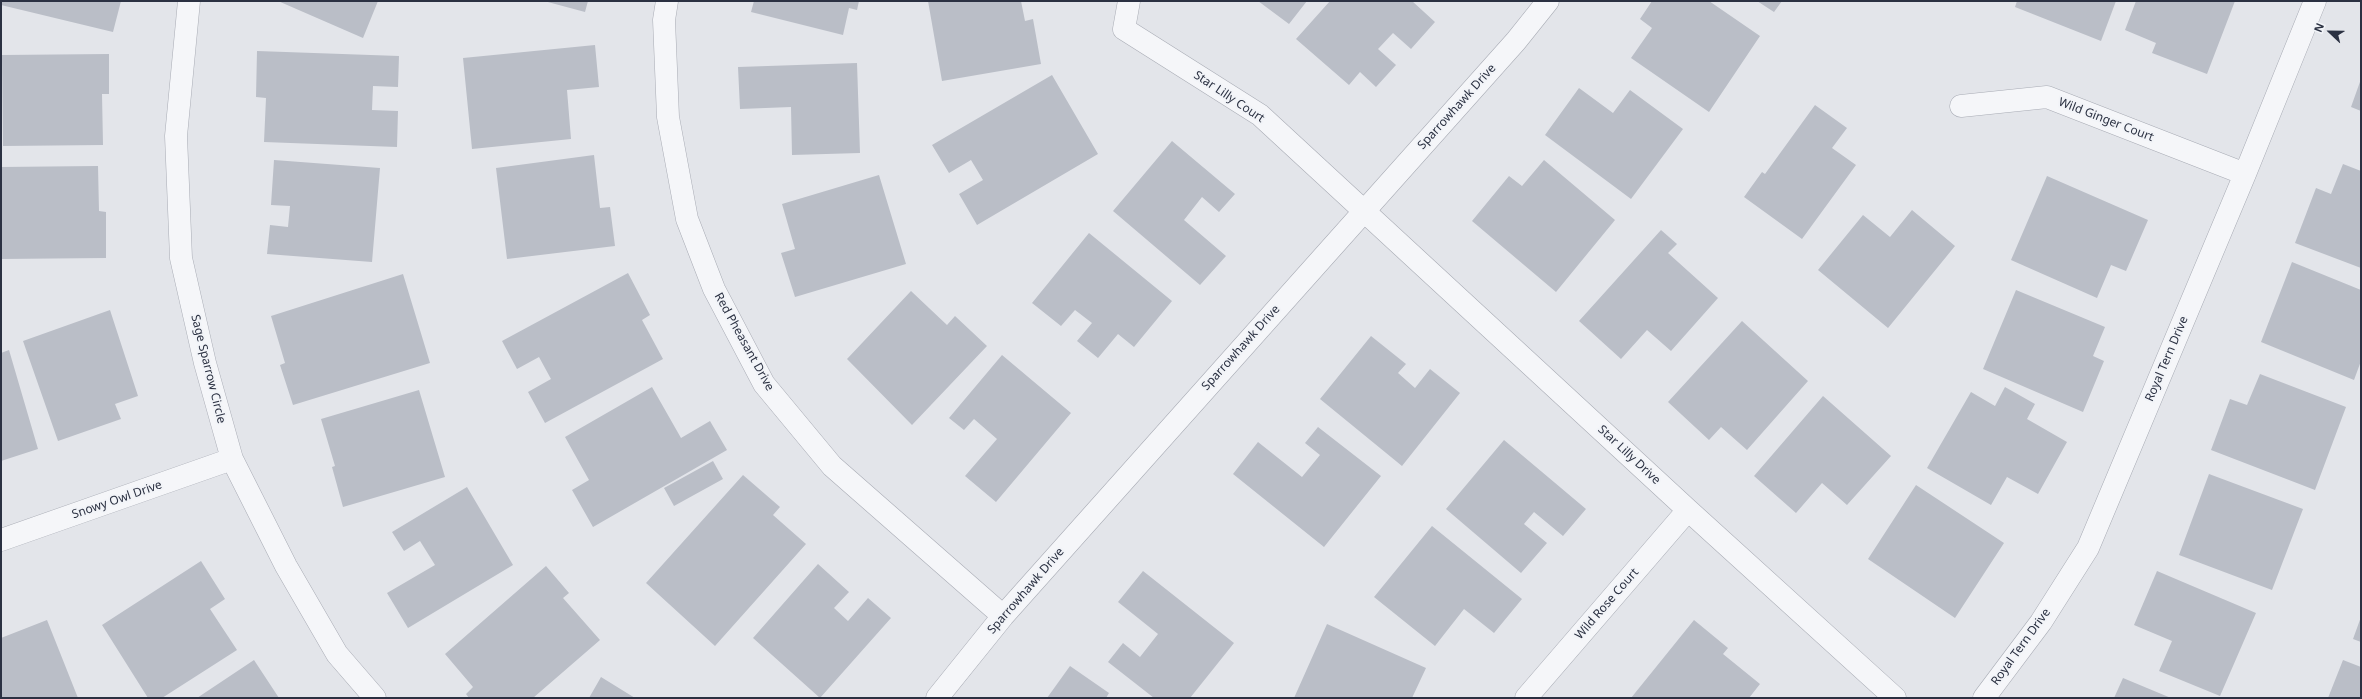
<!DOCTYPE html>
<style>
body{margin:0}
#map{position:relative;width:2362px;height:699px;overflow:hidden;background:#e3e5ea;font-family:"Noto Sans",sans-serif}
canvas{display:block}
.frame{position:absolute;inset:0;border:2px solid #2b3142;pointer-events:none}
.north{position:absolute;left:2310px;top:12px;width:40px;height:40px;-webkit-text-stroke:3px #f2f4f8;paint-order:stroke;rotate:292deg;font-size:11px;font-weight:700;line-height:16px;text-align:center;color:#2b3142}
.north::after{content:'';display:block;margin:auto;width:14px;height:18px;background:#2b3142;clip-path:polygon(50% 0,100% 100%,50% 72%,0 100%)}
</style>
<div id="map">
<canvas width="2362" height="699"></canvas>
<div class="frame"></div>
<div class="north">N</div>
</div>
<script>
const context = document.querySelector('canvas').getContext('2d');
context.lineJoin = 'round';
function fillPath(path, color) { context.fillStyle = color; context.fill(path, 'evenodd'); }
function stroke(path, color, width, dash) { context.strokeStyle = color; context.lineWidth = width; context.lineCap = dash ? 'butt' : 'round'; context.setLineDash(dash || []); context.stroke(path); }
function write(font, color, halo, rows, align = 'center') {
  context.font = font + ' "Noto Sans",sans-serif'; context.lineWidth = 4; context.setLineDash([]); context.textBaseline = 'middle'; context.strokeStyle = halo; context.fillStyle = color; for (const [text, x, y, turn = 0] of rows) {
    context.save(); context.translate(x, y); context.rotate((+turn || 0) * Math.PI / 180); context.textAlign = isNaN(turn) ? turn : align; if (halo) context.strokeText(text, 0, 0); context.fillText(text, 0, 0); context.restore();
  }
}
fillPath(new Path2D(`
 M 1,1 L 121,1 L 113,32 L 1,5 Z
 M 278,1 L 378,1 L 363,38 Z
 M 544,1 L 588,1 L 585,12 Z
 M 754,1 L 859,1 L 857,10 L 849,8 L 843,35 L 751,12 Z
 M 928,1 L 1021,1 L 1025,21 L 1033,19 L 1041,64 L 942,81 Z
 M 1258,1 L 1307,1 L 1289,24 Z
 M 1330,1 L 1412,1 L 1435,22 L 1411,49 L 1393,33 L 1378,49 L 1396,65 L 1376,87 L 1360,72 L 1349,85 L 1296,39 Z
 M 1652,1 L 1709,1 L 1760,36 L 1709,112 L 1631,58 L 1652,28 L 1640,19 Z
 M 1757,1 L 1782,1 L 1774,12 Z
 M 2017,1 L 2116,1 L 2101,41 L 2015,7 Z
 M 2136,1 L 2235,1 L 2207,74 L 2152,53 L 2156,43 L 2125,30 Z
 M 595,45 L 599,87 L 567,90 L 571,139 L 472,149 L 463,58 Z
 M 257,51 L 399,56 L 398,87 L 373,86 L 372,110 L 398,111 L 397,147 L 264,142 L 266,98 L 256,97 Z
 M 109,54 L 109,94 L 102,94 L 103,145 L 3,146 L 2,55 Z
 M 857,63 L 860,153 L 792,155 L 791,107 L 740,109 L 738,67 Z
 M 1052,75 L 1098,154 L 977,225 L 959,194 L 983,180 L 971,160 L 949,173 L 932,145 Z
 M 2361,79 L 2361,111 L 2351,107 Z
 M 1579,88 L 1613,113 L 1630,90 L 1683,129 L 1631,199 L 1545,135 Z
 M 1815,105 L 1847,128 L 1832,148 L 1856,165 L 1802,239 L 1744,197 L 1762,172 L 1765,174 Z
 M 1172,141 L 1235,194 L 1219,212 L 1202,197 L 1184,220 L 1226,256 L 1200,285 L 1113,211 Z
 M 594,155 L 600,208 L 610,207 L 615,246 L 507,259 L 496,168 Z
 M 274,160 L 380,168 L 372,262 L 267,254 L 270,225 L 288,227 L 290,206 L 271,205 Z
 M 1544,160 L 1615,220 L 1556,292 L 1472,221 L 1509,176 L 1522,186 Z
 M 2343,164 L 2361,171 L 2361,268 L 2295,243 L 2316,188 L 2331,194 Z
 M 98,166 L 99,211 L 106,212 L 106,258 L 1,259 L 1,167 Z
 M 879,175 L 906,264 L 795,297 L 781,253 L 795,249 L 782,204 Z
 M 2047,176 L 2148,220 L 2126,271 L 2111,265 L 2097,298 L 2011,260 Z
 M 1912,210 L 1955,246 L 1888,328 L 1818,270 L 1863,215 L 1890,237 Z
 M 1661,230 L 1677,244 L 1668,253 L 1718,298 L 1671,351 L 1647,330 L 1621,359 L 1579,321 Z
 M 1089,233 L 1172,301 L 1134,347 L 1118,334 L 1098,358 L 1077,341 L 1092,323 L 1075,310 L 1061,326 L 1032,303 Z
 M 2292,262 L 2361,290 L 2361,361 L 2354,380 L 2261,342 Z
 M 628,273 L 650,315 L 642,320 L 663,359 L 545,423 L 528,392 L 551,379 L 539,357 L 517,369 L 502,341 Z
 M 403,274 L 430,363 L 293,405 L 280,365 L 285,363 L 271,316 Z
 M 2016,290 L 2105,327 L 2093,356 L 2104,361 L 2083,412 L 1983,369 Z
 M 911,291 L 947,325 L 955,316 L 987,346 L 912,425 L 847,359 Z
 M 110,310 L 138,396 L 115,404 L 121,419 L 58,441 L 23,341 Z
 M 1742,321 L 1808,381 L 1747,450 L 1721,427 L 1709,440 L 1668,402 Z
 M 1371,336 L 1406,364 L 1398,373 L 1415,388 L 1430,369 L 1460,393 L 1402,466 L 1320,399 Z
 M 9,350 L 38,449 L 1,461 L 1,353 Z
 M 1002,355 L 1071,413 L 996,502 L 965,476 L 997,439 L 974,419 L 964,430 L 949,418 Z
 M 2260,374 L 2346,407 L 2315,490 L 2211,450 L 2230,399 L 2247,405 Z
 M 652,387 L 681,438 L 710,421 L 727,450 L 593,527 L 572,490 L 589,480 L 565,437 Z
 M 2005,387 L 2035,404 L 2027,419 L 2067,442 L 2038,494 L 2007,477 L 1991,505 L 1927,468 L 1971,392 L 1995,406 Z
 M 419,390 L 445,477 L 343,507 L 332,467 L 335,466 L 321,419 Z
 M 1823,396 L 1891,456 L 1847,505 L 1822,483 L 1796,513 L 1754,476 Z
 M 1318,427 L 1381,476 L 1324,547 L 1233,474 L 1258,442 L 1302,477 L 1320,455 L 1305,443 Z
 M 1504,440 L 1586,509 L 1563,536 L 1534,512 L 1524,524 L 1547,543 L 1521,573 L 1446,509 Z
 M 713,461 L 723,479 L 674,506 L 664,488 Z
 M 2209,474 L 2303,509 L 2272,590 L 2179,555 Z
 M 743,475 L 780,507 L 773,515 L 806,544 L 715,646 L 646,583 Z
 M 1916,485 L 2004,543 L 1955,618 L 1868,559 Z
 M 467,487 L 513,565 L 408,628 L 387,593 L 435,565 L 420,541 L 404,551 L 392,532 Z
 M 1432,526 L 1522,599 L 1494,633 L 1464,609 L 1435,646 L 1374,597 Z
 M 201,561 L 225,599 L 210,609 L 237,650 L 162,698 L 148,698 L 102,625 Z
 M 818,564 L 849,592 L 834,608 L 848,621 L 868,598 L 891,618 L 820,698 L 753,638 Z
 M 546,566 L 569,593 L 563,598 L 600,640 L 533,698 L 469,698 L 466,694 L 473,687 L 445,654 Z
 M 1143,571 L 1234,643 L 1190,698 L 1154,698 L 1108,662 L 1123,643 L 1140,657 L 1158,634 L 1118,602 Z
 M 2157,571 L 2256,613 L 2220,696 L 2159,671 L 2172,641 L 2134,625 Z
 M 2361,617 L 2361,642 L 2353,639 Z
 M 47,620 L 78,698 L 1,698 L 1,638 Z
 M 1694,620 L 1728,648 L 1723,654 L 1760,684 L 1749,698 L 1631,698 Z
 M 1327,624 L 1426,668 L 1412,698 L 1294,698 Z
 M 254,660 L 279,698 L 197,698 Z
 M 2343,660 L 2361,667 L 2361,698 L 2328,698 Z
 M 1070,666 L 1109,693 L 1106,698 L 1047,698 Z
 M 601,677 L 635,698 L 589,698 Z
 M 2123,678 L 2171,698 L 2114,698 Z`), '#babec7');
const minor = new Path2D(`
 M 189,1 L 176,136 L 181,258 L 205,363 L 232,459 L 286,566 L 337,654 L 375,698
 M 667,1 L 664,20 L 668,117 L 687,219 L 714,289 L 764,384 L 832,466 L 1003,616
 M 1129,1 L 1124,29 L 1260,115 L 1688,510 L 1895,698
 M 1961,106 L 2047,97 L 2245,174
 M 1,540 L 232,459
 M 937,698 L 1003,616 L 1516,41 L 1548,1
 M 1526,698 L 1688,510
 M 1984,698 L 2041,622 L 2088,548 L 2245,174 L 2315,1`);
stroke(minor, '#a8abb4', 23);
stroke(minor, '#f5f6f9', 22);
write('12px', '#2b3142', '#f2f4f8', [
 ["Star Lilly Court",1229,97,34],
 ["Sparrowhawk Drive",1457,107,-48],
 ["Wild Ginger Court",2106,120,21],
 ["Red Pheasant Drive",744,342,61],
 ["Sparrowhawk Drive",1241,348,-48],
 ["Royal Tern Drive",2167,359,-67],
 ["Sage Sparrow Circle",208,369,76],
 ["Star Lilly Drive",1629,455,43],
 ["Snowy Owl Drive",117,500,-19],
 ["Sparrowhawk Drive",1026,591,-49],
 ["Wild Rose Court",1607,604,-49],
 ["Royal Tern Drive",2021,647,-54]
]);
</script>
